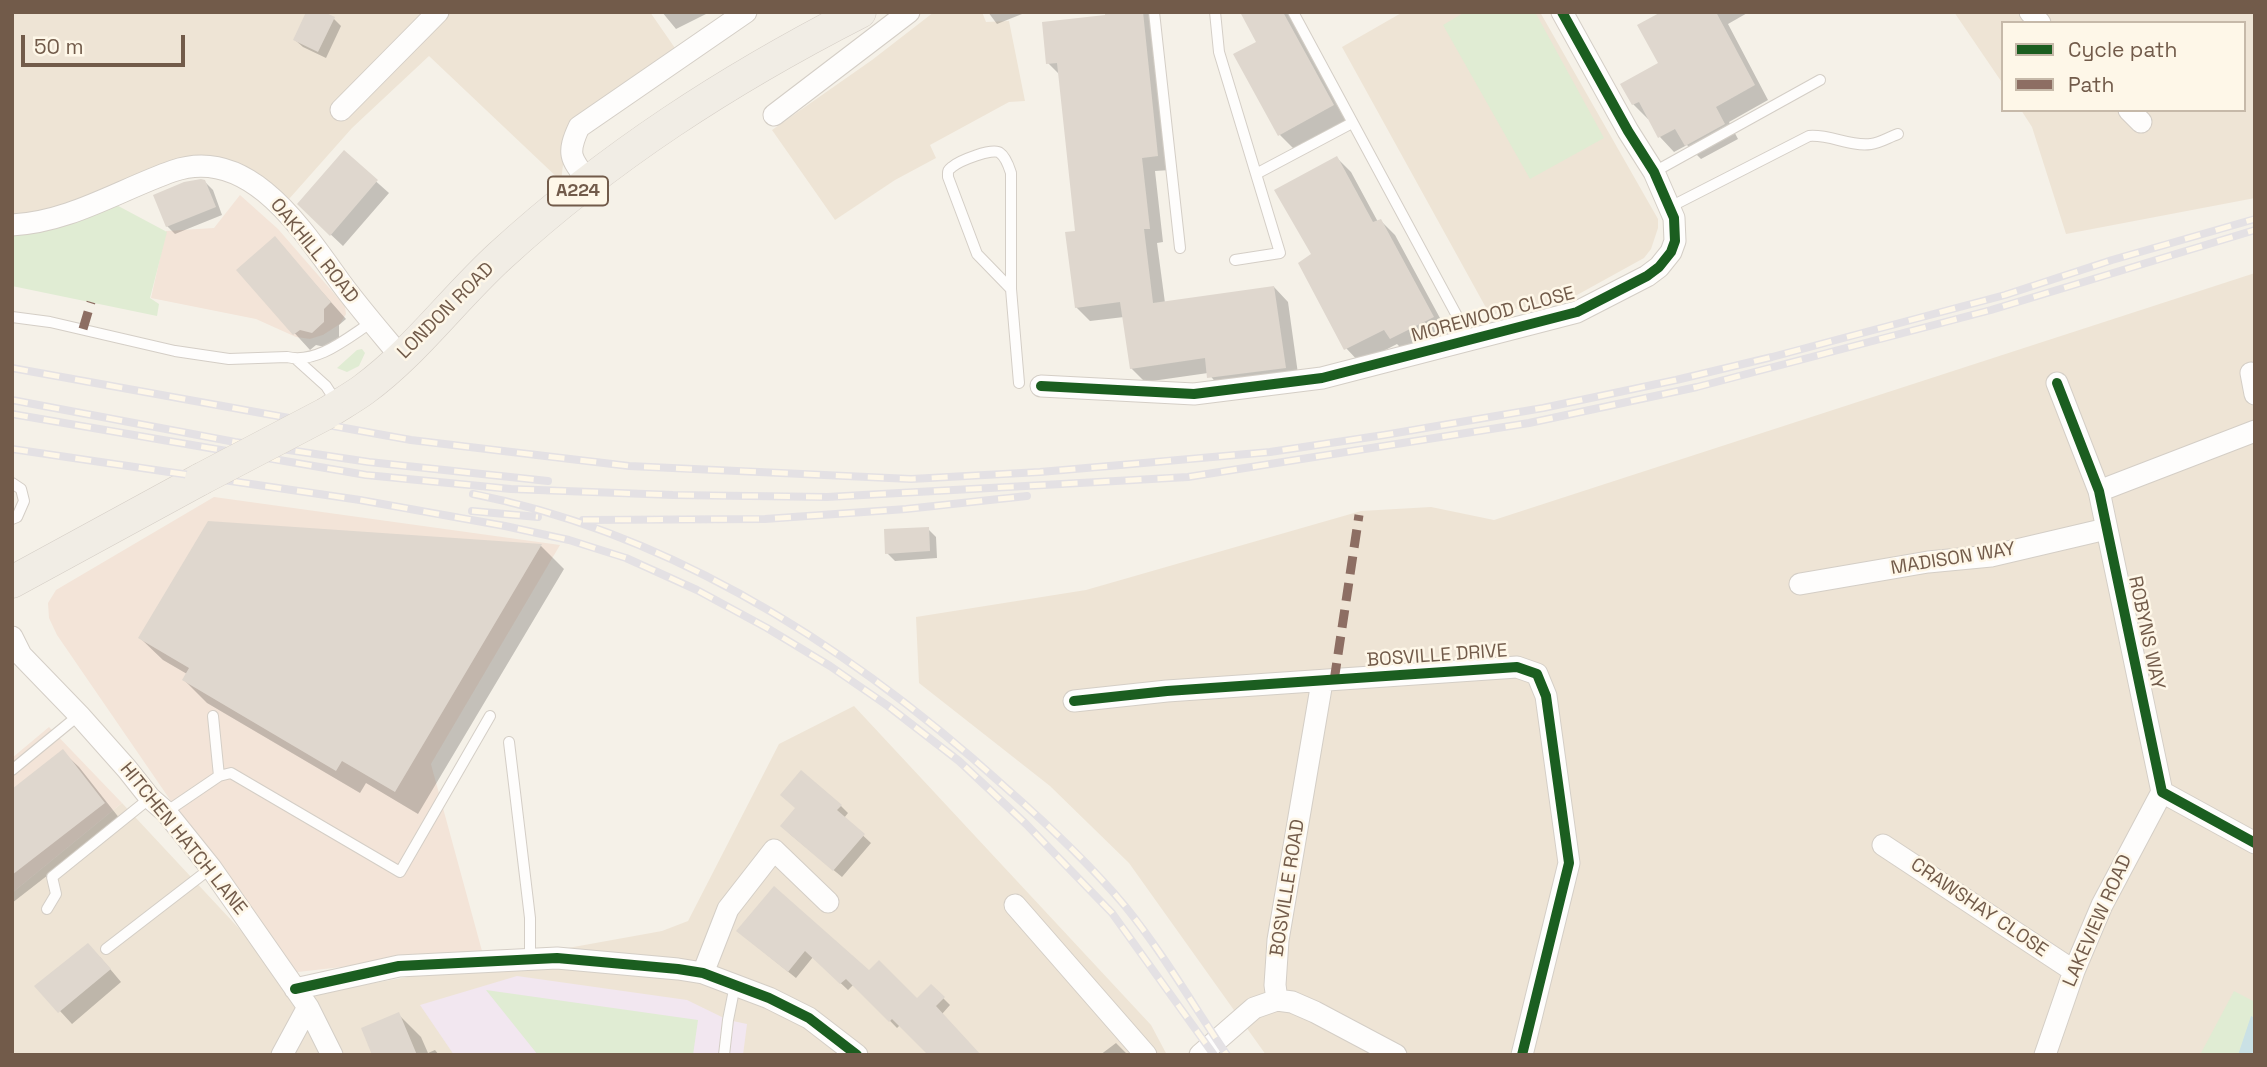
<!DOCTYPE html>
<style>
body{margin:0}
#map{position:relative;width:2267px;height:1067px;overflow:hidden;background:#f5f1e8;font-family:"Space Grotesk",sans-serif}
canvas{display:block}
.frame{position:absolute;inset:0;border:14px solid #725b4a;pointer-events:none}
.legend{position:absolute;left:2001px;top:21px;width:245px;height:91px;box-sizing:border-box;background:#fef7e8;border:2px solid #c6b9a9;margin:0;padding:9px 12px;list-style:none;font-size:21px;color:#725b4a}
.legend li{display:flex;align-items:center;gap:14px;height:35px}
.legend b{width:35px;border:2px solid #c6b9a9}
.scale{position:absolute;left:21px;top:35px;width:164px;height:32px;box-sizing:border-box;border:4px solid #725b4a;border-top:0;padding-left:9px;font-size:21px;line-height:24px;white-space:nowrap;color:#725b4a;-webkit-text-stroke:5px #fef7e8;paint-order:stroke}
</style>
<div id="map">
<canvas width="2267" height="1067"></canvas>
<div class="frame"></div>
<ul class="legend">
<li><b style="height:9px;background:#1b5e20"></b>Cycle path</li>
<li><b style="height:9px;background:#8d6e63"></b>Path</li>
</ul>
<div class="scale">50 m</div>
</div>
<script>
const context = document.querySelector('canvas').getContext('2d');
context.lineJoin = 'round';
function fillPath(path, color) { context.fillStyle = color; context.fill(path, 'evenodd'); }
function stroke(path, color, width, dash) { context.strokeStyle = color; context.lineWidth = width; context.lineCap = dash ? 'butt' : 'round'; context.setLineDash(dash || []); context.stroke(path); }
function write(font, color, halo, rows, align = 'center') {
  context.font = font + ' "Space Grotesk",sans-serif'; context.lineWidth = 5; context.setLineDash([]); context.textBaseline = 'middle'; context.strokeStyle = halo; context.fillStyle = color; for (const [text, x, y, turn = 0] of rows) {
    context.save(); context.translate(x, y); context.rotate((+turn || 0) * Math.PI / 180); context.textAlign = isNaN(turn) ? turn : align; if (halo) context.strokeText(text, 0, 0); context.fillText(text, 0, 0); context.restore();
  }
}
fillPath(new Path2D(`
 M 12,12 L 650,12 L 677,51 L 568,125 L 561,181 L 429,56 L 352,128 L 281,208 L 204,166 L 12,224 Z
 M 934,12 L 982,12 L 986,22 L 1009,21 L 1025,101 L 1009,102 L 930,145 L 936,158 L 895,180 L 835,220 L 772,130 L 872,60 Z
 M 1403,12 L 1540,12 L 1658,219 L 1658,228 L 1651,249 L 1644,258 L 1577,295 L 1490,315 L 1342,47 Z
 M 1954,12 L 2255,12 L 2255,198 L 2066,234 L 2032,127 L 2021,110 L 2244,110 L 2244,23 L 2003,23 L 2003,84 Z
 M 2255,273 L 2255,1055 L 1266,1055 L 1129,863 L 1050,786 L 919,683 L 916,617 L 1086,590 L 1361,511 L 1431,507 L 1494,520 Z
 M 854,706 L 1151,1025 L 1167,1055 L 12,1055 L 12,893 L 122,803 L 302,996 L 662,931 L 688,921 L 779,744 Z`), '#eee4d5');
fillPath(new Path2D(`
 M 240,195 L 278,229 L 345,306 L 346,314 L 340,324 L 323,335 L 310,339 L 296,337 L 256,319 L 151,298 L 166,231 L 214,228 Z
 M 214,497 L 560,545 L 431,764 L 482,951 L 289,973 L 57,635 L 49,618 L 48,603 L 56,590 Z
 M 49,727 L 122,803 L 12,893 L 12,758 Z`), '#f3e4d8');
fillPath(new Path2D(`
 M 517,976 L 687,1000 L 728,1020 L 747,1024 L 743,1055 L 454,1055 L 420,1005 Z`), '#f2e7f0');
fillPath(new Path2D(`
 M 1465,12 L 1535,12 L 1604,138 L 1530,179 L 1443,25 Z
 M 107,200 L 167,232 L 150,298 L 159,304 L 157,316 L 12,286 L 12,224 Z
 M 362,349 L 365,353 L 359,366 L 347,372 L 337,368 L 357,350 Z
 M 486,990 L 698,1020 L 693,1055 L 538,1055 Z
 M 2234,991 L 2255,1002 L 2255,1055 L 2200,1055 Z`), '#e0ecd3');
fillPath(new Path2D(`
 M 2251,1016 L 2255,1018 L 2255,1055 L 2238,1055 Z`), '#cae1e5');
fillPath(new Path2D(`
 M 662,12 L 710,12 L 676,29 Z
 M 988,12 L 1027,12 L 997,24 Z
 M 1106,12 L 1148,12 L 1156,19 L 1171,170 L 1155,171 L 1163,242 L 1157,243 L 1165,303 L 1274,287 L 1288,302 L 1299,381 L 1223,391 L 1208,373 L 1145,382 L 1131,368 L 1124,317 L 1090,321 L 1076,307 L 1077,233 L 1060,75 L 1048,63 L 1107,16 Z
 M 1242,12 L 1292,12 L 1348,121 L 1295,150 L 1280,135 L 1259,42 Z
 M 1664,12 L 1749,12 L 1728,24 L 1768,100 L 1729,122 L 1738,139 L 1701,159 L 1687,145 L 1674,152 L 1660,137 L 1649,118 L 1648,119 L 1633,104 L 1660,64 Z
 M 333,18 L 341,26 L 326,58 L 303,47 L 295,40 Z
 M 344,153 L 389,193 L 343,246 L 311,216 Z
 M 1337,158 L 1351,172 L 1378,222 L 1381,221 L 1395,235 L 1447,331 L 1406,353 L 1397,344 L 1360,363 L 1346,348 L 1313,254 Z
 M 205,182 L 213,190 L 222,215 L 175,234 L 167,226 Z
 M 275,239 L 346,319 L 339,325 L 339,338 L 329,348 L 316,345 L 310,350 L 238,271 Z
 M 209,522 L 541,546 L 564,569 L 418,814 L 366,783 L 360,793 L 207,703 L 184,680 L 187,674 L 163,660 L 140,638 Z
 M 928,529 L 936,537 L 937,558 L 895,561 L 887,553 Z
 M 63,752 L 79,767 L 120,819 L 12,903 L 12,791 Z
 M 841,806 L 848,813 L 844,818 L 871,843 L 842,877 L 790,834 L 797,808 Z
 M 774,888 L 869,972 L 917,1001 L 931,986 L 950,1005 L 942,1014 L 900,1025 L 897,1028 L 854,984 L 848,990 L 813,957 L 796,978 L 745,937 Z
 M 100,957 L 121,982 L 72,1024 L 37,986 Z
 M 398,1014 L 421,1037 L 428,1053 L 435,1050 L 439,1055 L 374,1055 Z
 M 1116,1043 L 1128,1055 L 1100,1055 Z`), '#0003');
fillPath(new Path2D(`
 M 306,12 L 324,12 L 335,17 L 318,52 L 293,40 Z
 M 1105,12 L 1143,12 L 1158,156 L 1142,158 L 1150,229 L 1144,229 L 1153,303 L 1274,286 L 1286,368 L 1207,378 L 1205,358 L 1130,369 L 1120,302 L 1075,308 L 1065,232 L 1075,231 L 1057,63 L 1046,64 L 1042,22 L 1105,15 Z
 M 1240,12 L 1283,12 L 1334,105 L 1278,136 L 1233,54 L 1256,42 Z
 M 1661,12 L 1716,12 L 1755,85 L 1716,107 L 1725,124 L 1685,146 L 1675,129 L 1658,138 L 1639,102 L 1632,105 L 1620,84 L 1658,63 L 1637,25 Z
 M 344,150 L 378,180 L 330,236 L 297,204 Z
 M 1337,156 L 1373,222 L 1381,219 L 1434,317 L 1390,339 L 1384,330 L 1344,350 L 1298,263 L 1311,254 L 1274,190 Z
 M 201,179 L 205,180 L 216,207 L 166,227 L 153,195 L 184,182 Z
 M 275,236 L 331,302 L 324,309 L 324,322 L 312,333 L 300,330 L 293,335 L 236,270 Z
 M 208,521 L 542,544 L 395,792 L 342,761 L 336,771 L 182,680 L 189,668 L 138,638 Z
 M 929,527 L 930,551 L 885,554 L 884,529 Z
 M 63,749 L 105,803 L 12,875 L 12,789 Z
 M 801,770 L 842,805 L 837,810 L 865,834 L 833,871 L 780,826 L 795,808 L 780,795 Z
 M 774,886 L 869,970 L 879,960 L 917,998 L 931,984 L 945,997 L 936,1006 L 981,1055 L 928,1055 L 892,1019 L 889,1022 L 846,979 L 840,984 L 805,951 L 788,972 L 736,931 Z
 M 88,943 L 111,969 L 58,1013 L 34,986 Z
 M 399,1012 L 417,1055 L 372,1055 L 361,1028 Z`), '#dfd7ce');
const lane = new Path2D(`
 M 1154,12 L 1180,248
 M 1215,12 L 1219,52 L 1280,253 L 1235,260
 M 1293,12 L 1470,340
 M 1654,172 L 1820,80
 M 1256,174 L 1352,123
 M 1670,207 L 1809,136 C 1830,134 1850,147 1871,144 C 1880,143 1889,137 1898,134
 M 1011,289 L 977,254 L 948,177 C 948,171 947,171 952,167 C 959,161 993,147 1000,153 C 1006,157 1009,167 1011,173 L 1011,289 L 1019,383
 M 12,317 L 50,322 L 175,351 L 229,359 L 287,357 C 318,364 347,338 372,322
 M 296,359 L 326,386 L 337,403
 M 12,483 L 21,489 L 24,501 L 17,517 L 12,519
 M 213,716 L 219,776
 M 509,742 L 530,918 L 530,960
 M 12,770 L 79,715
 M 166,812 L 219,776 L 231,773 L 400,872 L 490,716
 M 47,909 L 56,894 L 52,877 L 150,798
 M 106,949 L 211,868
 M 724,1055 L 728,1020 L 735,985`);
const street = new Path2D(`
 M 2030,12 L 2040,23
 M 341,110 L 438,12
 M 2129,110 L 2141,122
 M 774,115 L 909,12
 M 589,182 C 571,159 566,155 579,127 L 746,12
 M 12,225 C 70,222 119,190 173,171 C 251,144 305,234 344,287 C 362,311 382,334 401,357
 M 2251,373 L 2255,394
 M 2057,383 L 2099,491 L 2162,792 L 2255,843
 M 1041,386 L 1194,394 L 1322,378 L 1577,312 L 1647,276 L 1659,267 L 1671,252 L 1675,241 L 1674,218 L 1654,172 L 1628,131 L 1562,12
 M 2099,491 L 2255,431
 M 1800,584 L 1928,562 L 1991,556 L 2106,529
 M 12,637 L 21,655 L 79,715 L 127,769 L 150,798 L 166,812 L 211,868 L 308,1007 L 332,1055
 M 1074,701 L 1167,691 L 1517,667 L 1537,674 L 1546,696 L 1569,863 L 1522,1055
 M 1883,845 L 2074,971
 M 1015,905 L 1146,1055
 M 703,973 L 728,909 L 774,850 L 828,902
 M 295,989 L 399,966 L 557,958 L 678,969 L 703,973 L 769,998 L 809,1018 L 857,1055
 M 1277,1000 L 1275,985 L 1278,940 L 1322,682
 M 282,1055 L 308,1007
 M 1200,1055 L 1254,1008 L 1277,1000 L 1292,1002 L 1315,1012 L 1396,1055
 M 2045,1055 L 2074,971 L 2102,905 L 2162,792`);
const primary = new Path2D(`
 M 327,413 C 339,405 352,398 363,390 C 415,352 453,299 500,256 C 609,156 729,79 860,12
 M 12,582 L 201,479`);
stroke(lane, '#d4cec6', 12);
stroke(street, '#d4cec6', 23);
stroke(primary, '#d4cdc5', 33);
stroke(lane, '#fefdfc', 10);
stroke(street, '#fefdfc', 21);
stroke(primary, '#f1ede5', 32);
const rail = new Path2D(`
 M 12,368 L 411,440 L 629,466 L 911,479 L 1040,472 L 1270,452 L 1384,435 L 1543,408 L 1676,380 L 1772,357 L 2005,295 L 2112,260 L 2255,219
 M 12,400 L 235,442 L 369,462 L 548,481
 M 12,414 L 366,475 L 511,489 L 673,495 L 827,497 L 1188,477 L 1529,423 L 1697,387 L 1991,310 L 2255,230
 M 12,449 L 360,500 L 505,526 L 569,540 L 626,558 L 697,590 L 767,628 L 830,666 L 888,706 L 959,761 L 1026,824 L 1112,913 L 1214,1055
 M 473,494 C 675,534 854,650 1005,787 C 1047,824 1089,863 1125,906 C 1163,953 1193,1005 1227,1055
 M 472,511 L 538,517
 M 583,520 L 765,519 L 906,509 L 1027,496`);
stroke(rail, '#e4e1e4', 8);
stroke(rail, '#fef7e8', 5, [16]);
const primaryBridge = new Path2D(`
 M 201,479 L 327,413`);
stroke(primaryBridge, '#d4cdc5', 33, []);
stroke(primaryBridge, '#f1ede5', 32);
stroke(new Path2D(`
 M 83,329 L 91,302
 M 1334,681 L 1359,515`), '#8d6e63', 9, [18, 9]);
stroke(new Path2D(`
 M 2057,383 L 2099,491 L 2162,792 L 2255,843
 M 1041,386 L 1194,394 L 1322,378 L 1577,312 L 1647,276 L 1659,267 L 1671,252 L 1675,241 L 1674,218 L 1654,172 L 1628,131 L 1562,12
 M 1074,701 L 1167,691 L 1517,667 L 1537,674 L 1546,696 L 1569,863 L 1522,1055
 M 295,989 L 399,966 L 557,958 L 678,969 L 703,973 L 769,998 L 809,1018 L 857,1055`), '#1b5e20', 10);
for (const [x, y, w] of [
 [578,191,60]
]) { const box = new Path2D(); box.roundRect(x - w / 2, y - 14.5, w, 29, 5); context.fillStyle = '#fef7e8'; context.fill(box); stroke(box, '#725b4a', 2); }
write('bold 18px', '#725b4a', null, [
 ["A224",578,191]
]);
write('19px', '#725b4a', '#fef7e8', [
 ["OAKHILL ROAD",314,251,51],
 ["LONDON ROAD",446,311,-45],
 ["MOREWOOD CLOSE",1493,315,-15],
 ["MADISON WAY",1953,559,-9],
 ["ROBYNS WAY",2146,633,78],
 ["BOSVILLE DRIVE",1437,656,-4],
 ["HITCHEN HATCH LANE",183,839,51],
 ["BOSVILLE ROAD",1288,888,-81],
 ["CRAWSHAY CLOSE",1979,908,34],
 ["LAKEVIEW ROAD",2098,921,-66]
]);
</script>
